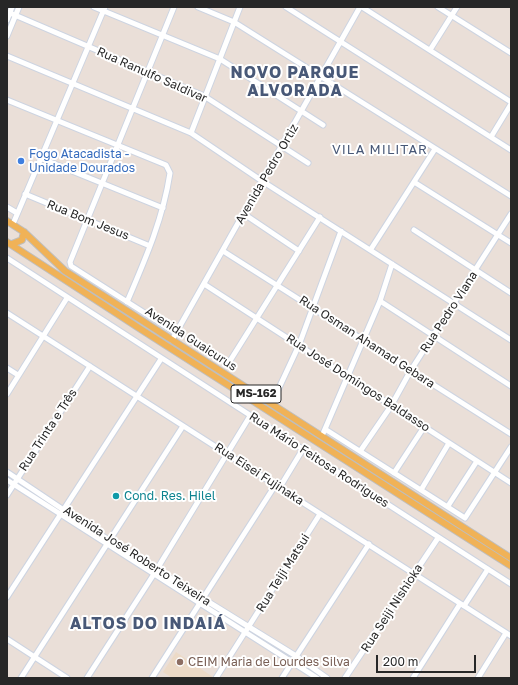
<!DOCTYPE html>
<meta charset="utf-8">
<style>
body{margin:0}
#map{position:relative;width:518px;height:685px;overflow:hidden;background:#eadfd8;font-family:"Golos Text",sans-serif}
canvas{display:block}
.frame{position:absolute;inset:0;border:8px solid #272727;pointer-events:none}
.scale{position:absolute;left:376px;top:655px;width:100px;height:18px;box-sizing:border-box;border:2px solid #272727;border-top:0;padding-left:5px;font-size:12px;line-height:14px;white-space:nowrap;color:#272727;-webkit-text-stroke:3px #fff;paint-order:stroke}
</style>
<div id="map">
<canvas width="518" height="685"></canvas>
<div class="frame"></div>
<div class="scale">200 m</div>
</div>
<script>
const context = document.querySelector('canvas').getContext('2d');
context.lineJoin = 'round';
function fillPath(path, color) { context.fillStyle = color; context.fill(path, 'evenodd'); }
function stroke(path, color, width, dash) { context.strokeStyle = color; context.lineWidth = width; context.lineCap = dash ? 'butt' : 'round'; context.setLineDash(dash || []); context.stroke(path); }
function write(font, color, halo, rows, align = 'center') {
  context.font = font + ' "Golos Text",sans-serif'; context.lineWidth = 4; context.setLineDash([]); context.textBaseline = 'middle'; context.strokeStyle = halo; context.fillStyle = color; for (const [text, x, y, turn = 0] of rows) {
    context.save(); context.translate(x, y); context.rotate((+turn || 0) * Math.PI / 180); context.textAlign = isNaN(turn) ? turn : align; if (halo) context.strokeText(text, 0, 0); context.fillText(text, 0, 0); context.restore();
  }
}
fillPath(new Path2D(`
 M 176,652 L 213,677 L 213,678 L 172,678 L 163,672 Z`), '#ecdac7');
const minor = new Path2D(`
 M 94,7 L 220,59 L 323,125
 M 174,7 L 70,262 L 71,266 L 176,333
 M 198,7 L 234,22 L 511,196
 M 286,7 L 511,150
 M 362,7 L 511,102
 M 438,7 L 511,53
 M 10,13 L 204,96 L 308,163
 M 7,20 L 12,7
 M 7,36 L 19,7
 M 430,50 L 457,7
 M 7,56 L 191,133 L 262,181 L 511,340
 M 7,100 L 166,165 L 170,173 C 163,219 145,260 127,302
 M 191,133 L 240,7
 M 491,137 L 511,104
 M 40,158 L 163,208
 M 414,182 L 511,243
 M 25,194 L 150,246
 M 7,207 L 17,213
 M 244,214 L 299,251
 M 13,224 L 105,7
 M 414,230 L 511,293
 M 371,249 L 435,149
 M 223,251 L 511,434
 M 7,258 L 511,584
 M 204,284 L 511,483
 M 380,301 L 511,386
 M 7,313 L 511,636
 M 172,340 L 360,7
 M 228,364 L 320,217
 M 7,368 L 18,375
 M 278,390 L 299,345 L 341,231
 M 7,394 L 67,298
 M 325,429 L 465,518 L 511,447
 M 322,436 L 380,301 L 392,264
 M 361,450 L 391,406 L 411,370 L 511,214
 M 7,472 L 110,541 L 296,656 L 327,678
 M 394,473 L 424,427
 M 7,480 L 317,678
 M 280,487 L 303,449
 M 421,490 L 449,443
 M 7,495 L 90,366
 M 448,506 L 477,461
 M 7,597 L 161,359
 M 464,606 L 488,569
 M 7,639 L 67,678
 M 21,678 L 183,426
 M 87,678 L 154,574 L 250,416
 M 152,678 L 276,484
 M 216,678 L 320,514
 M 282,678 L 369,544
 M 345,678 L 438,538
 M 413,678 L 460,604
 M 478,678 L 506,633`);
const major = new Path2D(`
 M 7,221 L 24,232 L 65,271 L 511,558
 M 7,242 L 142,330 L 511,566
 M 12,244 L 22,240 L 24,232`);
stroke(minor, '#cdd4e1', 7);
stroke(major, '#bebebe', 8);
stroke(minor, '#fff', 5);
stroke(major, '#f0b257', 6);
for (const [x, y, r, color] of [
 [21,161,4,"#3f7fe0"],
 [116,496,4,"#0f9aa8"],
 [180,662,4,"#8d6e63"]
]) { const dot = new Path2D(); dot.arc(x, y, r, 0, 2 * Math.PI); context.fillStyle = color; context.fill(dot); stroke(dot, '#fff', 1.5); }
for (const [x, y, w] of [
 [256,394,50]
]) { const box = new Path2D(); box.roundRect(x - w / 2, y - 9, w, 18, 3); context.fillStyle = '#fff'; context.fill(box); stroke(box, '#272727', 1); }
write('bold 11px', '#272727', null, [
 ["MS-162",256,394]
]);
write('12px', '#272727', '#fff', [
 ["Rua Ranulfo Saldivar",152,75,24],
 ["Avenida Pedro Ortiz",267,174,-60],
 ["Rua Bom Jesus",88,220,22],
 ["Rua Pedro Viana",449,312,-57],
 ["Avenida Guaicurus",191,339,33],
 ["Rua Osman Ahamad Gebara",367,342,33],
 ["Rua José Domingos Baldasso",358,383,33],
 ["Rua Trinta e Três",48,430,-57],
 ["Rua Mário Feitosa Rodrigues",319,460,33],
 ["Rua Eisei Fujinaka",259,474,33],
 ["Avenida José Roberto Teixeira",137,556,33],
 ["Rua Teiji Matsui",283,573,-58],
 ["Rua Seiji Nishioka",392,608,-57]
]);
write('12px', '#366cbe', '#fff', [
 ["Fogo Atacadista -",29,154],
 ["Unidade Dourados",29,168]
], 'left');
write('12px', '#0d838f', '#fff', [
 ["Cond. Res. Hilel",124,496]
], 'left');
write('12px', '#785e54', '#fff', [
 ["CEIM Maria de Lourdes Silva",188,662]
], 'left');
context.letterSpacing = '1px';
write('13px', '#485877', '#fff', [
 ["VILA MILITAR",380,150]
]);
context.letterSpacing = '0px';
context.letterSpacing = '1px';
write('bold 16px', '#485877', '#fff', [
 ["NOVO PARQUE",295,73],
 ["ALVORADA",295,91],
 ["ALTOS DO INDAIÁ",148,624]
]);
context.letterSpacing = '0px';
</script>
